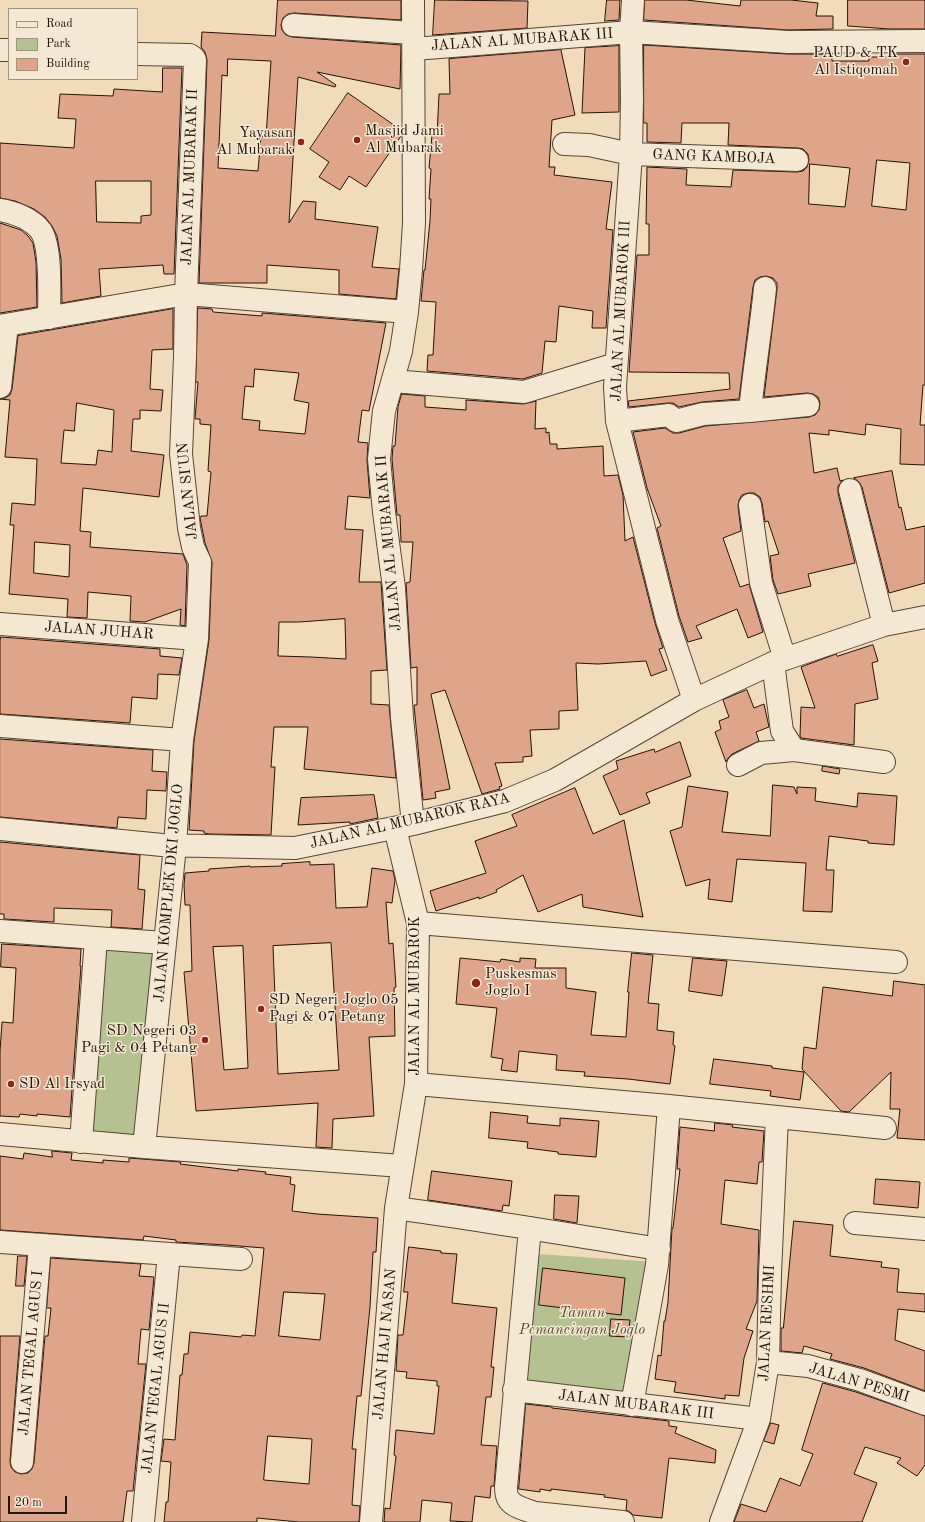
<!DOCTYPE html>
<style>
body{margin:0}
#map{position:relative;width:925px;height:1522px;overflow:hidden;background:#f0dcbb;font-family:"Old Standard TT",serif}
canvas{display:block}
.legend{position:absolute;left:8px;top:8px;width:130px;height:72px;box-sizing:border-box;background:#f5e8d3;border:1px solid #a19381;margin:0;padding:5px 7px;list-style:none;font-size:12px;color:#241307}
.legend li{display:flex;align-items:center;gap:8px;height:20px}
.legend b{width:20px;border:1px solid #a19381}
.scale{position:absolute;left:8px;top:1496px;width:59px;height:18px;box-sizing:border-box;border:2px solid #241307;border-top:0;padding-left:5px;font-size:12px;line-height:14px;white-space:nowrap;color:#241307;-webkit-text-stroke:3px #f5e8d3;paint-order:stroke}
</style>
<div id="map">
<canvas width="925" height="1522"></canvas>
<ul class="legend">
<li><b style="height:5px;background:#f5e8d3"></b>Road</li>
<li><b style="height:11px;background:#b6c192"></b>Park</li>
<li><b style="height:11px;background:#dfa58b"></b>Building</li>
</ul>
<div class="scale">20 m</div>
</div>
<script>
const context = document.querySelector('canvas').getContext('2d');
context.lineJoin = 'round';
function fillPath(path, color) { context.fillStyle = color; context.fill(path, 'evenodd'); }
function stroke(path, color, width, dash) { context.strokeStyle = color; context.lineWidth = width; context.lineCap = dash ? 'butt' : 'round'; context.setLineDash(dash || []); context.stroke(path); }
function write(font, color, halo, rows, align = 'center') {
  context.font = font + ' "Old Standard TT",serif'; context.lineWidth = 3; context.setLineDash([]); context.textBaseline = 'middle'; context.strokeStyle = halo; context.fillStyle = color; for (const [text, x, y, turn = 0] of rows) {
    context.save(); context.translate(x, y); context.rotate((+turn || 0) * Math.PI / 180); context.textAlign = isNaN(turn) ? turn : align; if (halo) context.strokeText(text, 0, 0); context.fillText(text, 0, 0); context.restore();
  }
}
fillPath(new Path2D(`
 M 105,938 L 155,942 L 144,1147 L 81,1142 Z
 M 523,1253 L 655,1262 L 635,1402 L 516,1388 Z`), '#b6c192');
const building = new Path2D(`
 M 278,0 L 401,0 L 401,20 L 294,13 L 288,14 L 283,18 L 281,25 L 282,30 L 286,35 L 292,37 L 401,45 L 400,89 L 317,72 L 336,85 L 335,87 L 298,77 L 289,223 L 303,201 L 316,202 L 315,219 L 378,227 L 372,267 L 399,269 L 396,299 L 339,294 L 339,270 L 267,265 L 267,283 L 199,283 L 207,60 L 205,52 L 201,47 L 202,32 L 275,36 ZM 228,59 L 271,61 L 266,137 L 261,136 L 258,171 L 218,168 L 222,75 L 227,76 Z
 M 435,0 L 528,1 L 527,28 L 433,35 Z
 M 607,0 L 620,0 L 619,20 L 605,21 Z
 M 645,0 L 686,0 L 740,6 L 741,0 L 791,0 L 818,3 L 816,16 L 833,16 L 833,29 L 788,30 L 644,20 Z
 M 848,0 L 925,0 L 925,29 L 889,29 L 848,26 Z
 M 644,45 L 787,54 L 832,54 L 832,61 L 869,61 L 869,57 L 889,57 L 889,54 L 925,54 L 925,385 L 923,385 L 920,425 L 925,425 L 925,465 L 900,464 L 901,429 L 866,424 L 865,435 L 829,430 L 829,435 L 809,433 L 814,473 L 837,468 L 840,481 L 843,480 L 838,486 L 838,493 L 855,563 L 808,574 L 811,586 L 778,594 L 773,580 L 770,556 L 779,554 L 768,521 L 765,522 L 762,503 L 760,497 L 754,493 L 748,493 L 742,495 L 739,500 L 738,506 L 741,531 L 723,538 L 740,587 L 749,584 L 763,632 L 748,638 L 737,609 L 696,626 L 702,638 L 688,642 L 679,616 L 657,528 L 661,526 L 647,488 L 633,432 L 665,428 L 673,433 L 679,433 L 705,426 L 809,417 L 815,415 L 819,410 L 820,403 L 818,397 L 813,394 L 807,393 L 764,397 L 777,289 L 777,283 L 773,278 L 766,276 L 760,277 L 755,280 L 753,287 L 739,399 L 702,402 L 679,407 L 673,403 L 668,403 L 629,407 L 628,401 L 730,389 L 729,373 L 629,372 L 637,255 L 649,255 L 649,224 L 646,224 L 647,167 L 687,169 L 686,185 L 731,187 L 733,170 L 797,172 L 803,171 L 807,167 L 809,160 L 808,154 L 803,149 L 798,148 L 728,145 L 729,123 L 682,123 L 681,143 L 647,142 L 647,123 L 644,123 ZM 877,160 L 910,163 L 906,210 L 872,206 ZM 810,164 L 850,168 L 845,207 L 809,204 Z
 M 619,46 L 619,112 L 582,113 L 585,48 Z
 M 561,50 L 575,115 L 552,120 L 549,167 L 555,167 L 554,175 L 612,182 L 606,229 L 613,230 L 606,328 L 592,328 L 593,311 L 559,306 L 556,342 L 545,341 L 542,373 L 523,379 L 427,371 L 428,355 L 433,355 L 436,302 L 421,301 L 424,270 L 425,270 L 430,221 L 431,199 L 429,199 L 431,169 L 429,168 L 432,135 L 437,136 L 439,94 L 450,94 L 449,59 Z
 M 163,68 L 182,68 L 174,274 L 164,274 L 163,265 L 99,269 L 101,296 L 62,303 L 61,259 L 57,236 L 52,226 L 45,217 L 34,209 L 15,201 L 0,198 L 0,143 L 74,148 L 76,119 L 58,118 L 60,94 L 113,96 L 114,89 L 162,92 ZM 96,181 L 151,181 L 151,215 L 141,216 L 141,223 L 97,222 Z
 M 348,93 L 401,130 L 401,136 L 366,187 L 349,176 L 340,190 L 319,177 L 329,162 L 310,149 Z
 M 0,223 L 21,230 L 28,236 L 33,243 L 36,262 L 37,307 L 0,313 Z
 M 198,308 L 212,309 L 213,312 L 262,316 L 262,313 L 386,323 L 369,411 L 362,410 L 358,442 L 368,443 L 367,460 L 370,498 L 348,496 L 345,529 L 363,530 L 359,582 L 381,582 L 387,670 L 371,671 L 371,704 L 389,705 L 396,778 L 304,769 L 308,727 L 274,727 L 271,767 L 275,767 L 271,835 L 209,834 L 204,833 L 204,831 L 189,830 L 194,741 L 209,640 L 212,562 L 205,543 L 200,518 L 201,516 L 207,516 L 211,472 L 208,471 L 211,425 L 200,424 L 200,419 L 195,419 L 198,382 L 196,382 ZM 255,369 L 299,373 L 294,400 L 309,403 L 305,434 L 259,430 L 260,421 L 242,419 L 245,386 L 253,387 ZM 345,619 L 346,659 L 311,657 L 278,656 L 279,622 L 299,622 Z
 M 173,309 L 173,349 L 152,350 L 150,389 L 163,390 L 161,411 L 140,410 L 140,419 L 133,419 L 131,451 L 164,455 L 159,497 L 83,488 L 80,531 L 91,532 L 90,547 L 183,554 L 187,565 L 185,626 L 180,625 L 181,609 L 145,622 L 130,621 L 131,596 L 88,592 L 87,618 L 67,617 L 68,599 L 9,594 L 14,525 L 10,525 L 12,503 L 35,505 L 37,459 L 5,457 L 10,400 L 0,399 L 5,398 L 10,395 L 12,389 L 18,336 ZM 77,403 L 114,410 L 112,452 L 98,450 L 96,465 L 61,463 L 64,430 L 74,431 ZM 35,542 L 70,545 L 69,577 L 34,573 Z
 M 402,394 L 425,396 L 425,407 L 466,410 L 466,400 L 523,404 L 536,401 L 535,429 L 546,428 L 546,433 L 549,432 L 550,444 L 557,444 L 557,449 L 603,446 L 604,476 L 618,475 L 623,495 L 625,541 L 633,537 L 655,623 L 663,648 L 659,649 L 667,670 L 651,676 L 646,661 L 598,664 L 576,663 L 578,710 L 559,711 L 559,729 L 530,730 L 532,756 L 523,757 L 523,762 L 495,763 L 502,786 L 499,787 L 500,789 L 482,794 L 445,690 L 431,694 L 450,789 L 435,792 L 436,798 L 423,800 L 414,705 L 417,705 L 417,667 L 411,668 L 406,583 L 410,582 L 413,542 L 401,542 L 400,515 L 397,515 L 392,459 L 393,446 L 395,446 L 398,407 Z
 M 892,471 L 899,508 L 901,507 L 906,530 L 925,526 L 925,583 L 889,593 L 862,487 L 859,482 L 854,478 Z
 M 1,637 L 160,649 L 160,656 L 182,658 L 179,675 L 158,674 L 157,699 L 132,697 L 130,723 L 0,714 L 0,641 Z
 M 873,645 L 878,661 L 872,663 L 878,699 L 855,704 L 854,745 L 801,738 L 800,736 L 801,707 L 815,708 L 801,667 L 836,654 L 837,656 Z
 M 747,690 L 754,708 L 764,704 L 769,727 L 756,732 L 759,741 L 732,754 L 728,758 L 726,762 L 715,732 L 721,729 L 719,721 L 729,717 L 723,700 Z
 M 0,739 L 153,750 L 152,771 L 167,772 L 166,791 L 147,790 L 146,819 L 118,817 L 117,828 L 0,817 Z
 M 680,742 L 691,776 L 646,793 L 650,803 L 620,815 L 603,776 L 618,769 L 616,761 L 654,749 L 655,752 Z
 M 823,766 L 840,769 L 839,774 L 822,771 Z
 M 773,785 L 794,787 L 797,794 L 797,787 L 816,788 L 815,801 L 857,807 L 858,793 L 897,796 L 894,845 L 868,843 L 868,841 L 829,836 L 826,870 L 834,870 L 832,912 L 803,911 L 806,863 L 737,859 L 732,902 L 708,899 L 710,879 L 686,886 L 670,831 L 682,827 L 688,786 L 728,792 L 722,832 L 770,836 Z
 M 575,788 L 593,834 L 624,820 L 643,917 L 583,907 L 582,894 L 538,912 L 523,875 L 496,890 L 497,892 L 479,899 L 479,897 L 436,911 L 430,891 L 486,873 L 475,841 L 517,826 L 512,815 Z
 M 374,795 L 378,818 L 350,824 L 350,822 L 298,825 L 301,798 Z
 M 0,842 L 140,855 L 138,889 L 145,890 L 142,929 L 111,927 L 112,910 L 54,908 L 54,922 L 4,919 L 4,914 L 0,914 Z
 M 310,862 L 310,865 L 334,864 L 336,908 L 367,907 L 372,868 L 393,871 L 395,880 L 392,903 L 386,902 L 389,944 L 393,943 L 396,987 L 394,988 L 395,1036 L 369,1037 L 374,1116 L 333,1119 L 332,1148 L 316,1147 L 318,1103 L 196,1111 L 184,972 L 192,971 L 190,905 L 185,905 L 184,885 L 185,873 L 209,871 L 209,869 L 250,866 L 250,867 L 282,866 L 282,864 ZM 331,943 L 339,1070 L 278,1074 L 273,946 ZM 243,946 L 248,1068 L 224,1070 L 213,947 Z
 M 2,944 L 81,949 L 80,966 L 81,966 L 70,1117 L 37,1114 L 37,1116 L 20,1114 L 19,1117 L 0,1116 L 0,1051 L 2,1022 L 13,1023 L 16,968 L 1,967 Z
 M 632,953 L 653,955 L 648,1003 L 659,1004 L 657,1030 L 674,1032 L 673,1045 L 675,1046 L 670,1084 L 628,1079 L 584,1076 L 585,1072 L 556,1070 L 557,1055 L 519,1051 L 517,1072 L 501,1070 L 503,1059 L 491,1057 L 497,1008 L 456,1004 L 460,958 L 500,962 L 501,959 L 520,962 L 520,958 L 536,959 L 535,968 L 566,968 L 566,988 L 596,992 L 591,1035 L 626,1037 L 629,992 L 628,992 Z
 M 693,958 L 727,961 L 722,996 L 689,991 Z
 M 894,981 L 925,985 L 925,1140 L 897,1138 L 900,1109 L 890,1109 L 891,1072 L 849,1112 L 841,1111 L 802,1069 L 804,1047 L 816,1049 L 823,987 L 892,996 Z
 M 714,1059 L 772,1066 L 772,1068 L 804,1072 L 800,1100 L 770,1096 L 771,1091 L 710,1084 Z
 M 491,1112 L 528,1116 L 527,1123 L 560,1126 L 560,1118 L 599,1121 L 596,1157 L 558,1154 L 558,1152 L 527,1148 L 528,1142 L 489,1138 Z
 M 715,1123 L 733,1125 L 732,1127 L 764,1131 L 762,1162 L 759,1162 L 757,1184 L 725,1180 L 721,1224 L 759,1230 L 757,1301 L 746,1329 L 753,1331 L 744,1358 L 739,1396 L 725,1395 L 725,1399 L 674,1392 L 676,1382 L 655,1379 L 658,1355 L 661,1356 L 664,1321 L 665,1321 L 668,1302 L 672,1228 L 673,1228 L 680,1169 L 677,1169 L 680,1127 L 714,1131 Z
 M 52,1151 L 72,1153 L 71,1160 L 103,1163 L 103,1160 L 129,1162 L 129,1158 L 181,1162 L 180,1164 L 238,1171 L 238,1169 L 266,1172 L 265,1174 L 291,1177 L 290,1184 L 295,1185 L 292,1211 L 317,1214 L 378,1218 L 376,1252 L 373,1252 L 370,1307 L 361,1396 L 357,1396 L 352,1449 L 356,1449 L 352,1505 L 360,1506 L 359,1522 L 299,1522 L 257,1518 L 257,1522 L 164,1522 L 166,1502 L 168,1502 L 171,1462 L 161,1461 L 164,1439 L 175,1440 L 180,1375 L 182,1375 L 184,1354 L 188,1354 L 190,1332 L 241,1337 L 242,1335 L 255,1336 L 264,1248 L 227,1245 L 176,1242 L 176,1240 L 144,1236 L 143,1240 L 0,1230 L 0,1156 L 23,1159 L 24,1153 L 52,1157 ZM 284,1292 L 325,1294 L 320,1340 L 279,1336 ZM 268,1436 L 312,1439 L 309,1484 L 264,1480 Z
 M 432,1171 L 512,1181 L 509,1206 L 503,1205 L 502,1211 L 428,1200 Z
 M 876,1179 L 920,1182 L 918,1208 L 874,1204 Z
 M 555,1195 L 579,1196 L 577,1223 L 554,1219 Z
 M 794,1221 L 833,1225 L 830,1256 L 882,1262 L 881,1267 L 899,1269 L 897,1292 L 925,1294 L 925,1312 L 898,1309 L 895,1340 L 925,1351 L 925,1391 L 864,1368 L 830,1359 L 832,1354 L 804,1346 L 802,1353 L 781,1351 L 781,1328 L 783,1328 Z
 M 409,1247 L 441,1251 L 441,1253 L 457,1254 L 452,1303 L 497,1308 L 491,1367 L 494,1367 L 491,1397 L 486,1397 L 481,1445 L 497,1446 L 494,1486 L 491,1486 L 490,1498 L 475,1496 L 472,1522 L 450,1521 L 452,1503 L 422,1500 L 420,1522 L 384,1522 L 385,1508 L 390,1509 L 396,1456 L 394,1455 L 396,1430 L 434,1434 L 439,1386 L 437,1386 L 437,1381 L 406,1378 L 407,1372 L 396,1371 L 398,1335 L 403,1335 L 408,1292 L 404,1292 Z
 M 18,1256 L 27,1256 L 24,1286 L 16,1286 Z
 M 51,1258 L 141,1264 L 139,1276 L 154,1277 L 149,1330 L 141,1329 L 138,1364 L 146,1364 L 133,1491 L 127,1491 L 123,1522 L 0,1522 L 0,1336 L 20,1336 L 10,1461 L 11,1467 L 15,1472 L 21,1474 L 28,1473 L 32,1469 L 34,1463 L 45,1336 L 48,1336 L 51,1308 L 47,1308 Z
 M 543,1268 L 625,1278 L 621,1315 L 539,1305 Z
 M 611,1319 L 630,1320 L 628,1337 L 610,1336 Z
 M 823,1383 L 856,1392 L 925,1416 L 925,1465 L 917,1476 L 897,1463 L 901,1458 L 865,1447 L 854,1474 L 877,1483 L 862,1522 L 734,1522 L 741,1504 L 766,1512 L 780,1478 L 800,1486 L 813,1454 L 802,1450 Z
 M 526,1404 L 552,1407 L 552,1408 L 669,1421 L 669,1426 L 677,1427 L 675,1433 L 716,1450 L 715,1463 L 669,1458 L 662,1518 L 633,1515 L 630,1512 L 626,1510 L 627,1500 L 604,1497 L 605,1495 L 551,1489 L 551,1491 L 540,1489 L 540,1492 L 519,1489 Z
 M 771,1423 L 779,1425 L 774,1444 L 764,1441 Z`);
fillPath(building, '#dfa58b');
stroke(building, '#241307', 1);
const minor = new Path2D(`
 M 633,0 L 631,32 L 632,99 L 631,154 L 615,387 L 617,421 L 667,620 L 694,700
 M 293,25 L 413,33
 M 414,49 L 631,32 L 788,42 L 925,41
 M 0,50 L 9,50
 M 137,54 L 190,55 L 194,58 L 195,60 L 186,294 L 185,357 L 181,454 L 189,528 L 193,547 L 200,562 L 197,639 L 182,740 L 175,846 L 144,1147
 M 564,144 L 589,145 L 631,154 L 797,160
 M 0,210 C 14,212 32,219 41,231 C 52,248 49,297 49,318
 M 0,326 L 186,294 L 407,312
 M 393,381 L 524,392 L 616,364
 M 0,387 L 7,325
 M 750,411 C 754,370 761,329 765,288
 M 617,421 L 669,415 L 676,421 L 703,414 L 750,411 L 808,405
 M 850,490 L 884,625
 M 750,505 L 761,583 L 785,659
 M 0,624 L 197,639
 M 773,663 L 782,731 L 794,750
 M 0,726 L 182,740
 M 738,765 L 761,753 L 794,750 L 884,762
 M 413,824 L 402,718 L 394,588 L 384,512 L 379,459 L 384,411 L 401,351 L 407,312 L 411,270 L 414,223 L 413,0
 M 0,829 L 162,845 L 295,848 L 413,824 L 505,801 L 555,780 L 694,700 L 773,663 L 884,625 L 925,617
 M 418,923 L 896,962
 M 0,931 L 164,943
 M 416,1084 L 669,1106 L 885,1128
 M 0,1134 L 144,1147 L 402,1166
 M 81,1142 L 96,938
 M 396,1208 C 484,1220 571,1235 659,1249
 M 855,1223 L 925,1229
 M 530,1228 L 506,1487 C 506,1491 506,1496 509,1500 C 514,1507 527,1510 535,1513 L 623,1522
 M 0,1242 L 241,1259
 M 768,1362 L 808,1366 L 860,1380 L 925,1404
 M 514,1390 L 759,1419
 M 632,1405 L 657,1265 L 669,1106
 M 22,1462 L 40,1245
 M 143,1522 L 169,1254
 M 371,1522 L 396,1208 L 416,1084 L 418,923 L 395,828
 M 721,1522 L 759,1419 L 768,1362 L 770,1274 L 777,1117`);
stroke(minor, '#574534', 24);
stroke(minor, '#f5e8d3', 22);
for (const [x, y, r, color] of [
 [906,62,4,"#8f2418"],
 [357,140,4,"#8f2418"],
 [301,142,4,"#8f2418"],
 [476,983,5,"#8f2418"],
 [261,1009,4,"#8f2418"],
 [205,1040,4,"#8f2418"],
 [11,1084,4,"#8f2418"]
]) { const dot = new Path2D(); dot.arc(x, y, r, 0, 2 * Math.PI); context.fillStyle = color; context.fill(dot); stroke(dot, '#f5e8d3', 1.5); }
write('15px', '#241307', '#f5e8d3', [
 ["JALAN AL MUBARAK III",522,40,-4],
 ["GANG KAMBOJA",714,157,2],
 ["JALAN AL MUBARAK II",190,177,-88],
 ["JALAN AL MUBAROK III",621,311,-87],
 ["JALAN SI'UN",188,491,-96],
 ["JALAN AL MUBARAK II",389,543,-95],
 ["JALAN JUHAR",99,631,4],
 ["JALAN AL MUBAROK RAYA",410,821,-13],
 ["JALAN KOMPLEK DKI JOGLO",169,893,-85],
 ["JALAN AL MUBAROK",415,996,-90],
 ["JALAN RESHMI",767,1323,-87],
 ["JALAN HAJI NASAN",385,1344,-85],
 ["JALAN TEGAL AGUS I",31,1353,-85],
 ["JALAN PESMI",859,1383,17],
 ["JALAN TEGAL AGUS II",156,1388,-84],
 ["JALAN MUBARAK III",636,1405,7]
]);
write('15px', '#241307', '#f5e8d3', [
 ["PAUD & TK",898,53,"right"],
 ["Al Istiqomah",898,70,"right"],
 ["Masjid Jami",365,131],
 ["Al Mubarak",365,148],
 ["Yayasan",293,133,"right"],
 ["Al Mubarak",293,150,"right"],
 ["Puskesmas",485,974],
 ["Joglo I",485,991],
 ["SD Negeri Joglo 05",269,1000],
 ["Pagi & 07 Petang",269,1017],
 ["SD Negeri 03",197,1031,"right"],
 ["Pagi & 04 Petang",197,1048,"right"],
 ["SD Al Irsyad",19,1084]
], 'left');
write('italic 15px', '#575038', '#f5e8d3', [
 ["Taman",582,1313],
 ["Pemancingan Joglo",582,1330]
]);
</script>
